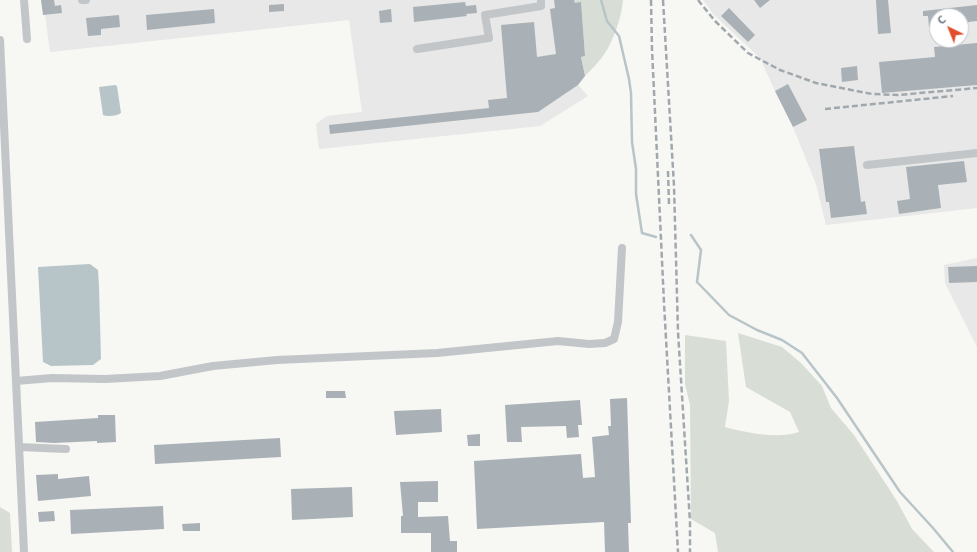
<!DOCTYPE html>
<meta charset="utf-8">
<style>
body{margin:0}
#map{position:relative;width:977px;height:552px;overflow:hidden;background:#f7f7f4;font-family:"Open Sans",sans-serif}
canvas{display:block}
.north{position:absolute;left:929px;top:8px;width:40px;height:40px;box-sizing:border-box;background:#fff;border:1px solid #c2c9ce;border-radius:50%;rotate:317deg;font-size:11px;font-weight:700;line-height:16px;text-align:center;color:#667884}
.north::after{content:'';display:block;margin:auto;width:14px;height:18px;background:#e04e2b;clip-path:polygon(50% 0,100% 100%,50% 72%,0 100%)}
</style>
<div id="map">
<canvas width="977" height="552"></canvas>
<div class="north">С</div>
</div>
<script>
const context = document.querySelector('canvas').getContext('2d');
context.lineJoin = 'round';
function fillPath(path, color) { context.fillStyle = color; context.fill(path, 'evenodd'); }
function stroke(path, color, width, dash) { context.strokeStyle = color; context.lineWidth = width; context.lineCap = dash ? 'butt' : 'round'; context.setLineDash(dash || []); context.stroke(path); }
fillPath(new Path2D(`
 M 43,0 L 574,0 L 575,3 L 581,2 L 585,56 L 581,58 L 585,76 L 578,85 L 588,96 L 540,126 L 319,149 L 316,124 L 327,116 L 362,112 L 349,20 L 50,52 Z
 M 703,0 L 977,0 L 977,208 L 826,225 L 816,184 L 793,127 L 775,91 L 760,58 L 714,15 ZM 937,16 L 961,16 L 961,40 L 937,40 Z
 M 977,258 L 977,347 L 945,283 L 944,265 Z`), '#e7e8e7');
fillPath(new Path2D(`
 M 574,0 L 623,0 C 622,14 616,33 609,46 C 604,57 594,67 585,76 L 581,57 L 585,56 L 581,3 L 575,3 Z
 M 738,333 L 782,347 L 801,363 L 822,386 L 831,408 L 854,435 L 897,501 L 912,529 L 934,552 L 718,552 L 715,533 L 691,519 L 690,405 L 685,384 L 685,335 L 726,341 L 729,401 L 725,427 C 746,433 778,439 799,432 L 790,412 L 746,387 Z
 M 0,507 L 10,513 L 12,552 L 0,552 Z`), '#d8ded5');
fillPath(new Path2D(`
 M 115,85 L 117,86 L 121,113 C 117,116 108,117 103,115 L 99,87 Z
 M 90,264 L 98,270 L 99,286 L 101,359 L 93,365 L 51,366 L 43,362 L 38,267 Z`), '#b8c5c8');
stroke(new Path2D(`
 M 601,0 L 607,21 L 619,36 L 629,79 L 631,93 L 632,142 L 636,169 L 636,194 L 642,233 L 656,237
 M 691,235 L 701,250 L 697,282 L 729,315 L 757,330 L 782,340 L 802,353 L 837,398 L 900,492 L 933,528 L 953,552`), '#b8c5c8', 2.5);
fillPath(new Path2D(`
 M 41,0 L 54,0 L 55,6 L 61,5 L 62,13 L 43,15 Z
 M 554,0 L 574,0 L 575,3 L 581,2 L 585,56 L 581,57 L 585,76 L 578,85 L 538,112 L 330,134 L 329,125 L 489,108 L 488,100 L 507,98 L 501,25 L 534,22 L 537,57 L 556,54 L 550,9 L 555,8 Z
 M 754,0 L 770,0 L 760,8 Z
 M 876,0 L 888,0 L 891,33 L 878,34 Z
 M 465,2 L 466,6 L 476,5 L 477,13 L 466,14 L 467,16 L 414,22 L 413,7 Z
 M 284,4 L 284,11 L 269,12 L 269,5 Z
 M 977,5 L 977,21 L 961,23 L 961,16 L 937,16 L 937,26 L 929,27 L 928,16 L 923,16 L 923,11 Z
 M 729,8 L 755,35 L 748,42 L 721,16 Z
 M 214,9 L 215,23 L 147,30 L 146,15 Z
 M 391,9 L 392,22 L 380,23 L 379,11 Z
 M 119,15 L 120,27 L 101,29 L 101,35 L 88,36 L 86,18 Z
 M 977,43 L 977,85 L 882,93 L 879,62 L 935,57 L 934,47 Z
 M 857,66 L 858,80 L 842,82 L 841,68 Z
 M 788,84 L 807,120 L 793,127 L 775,91 Z
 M 854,146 L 861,202 L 865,201 L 867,214 L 831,218 L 829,202 L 826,202 L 819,149 Z
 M 964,161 L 967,182 L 938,185 L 941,208 L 899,214 L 897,201 L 910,199 L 906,167 Z
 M 977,266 L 977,282 L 949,283 L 948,267 Z
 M 326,391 L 345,391 L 346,398 L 326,398 Z
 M 627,398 L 631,523 L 628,523 L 629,552 L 605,552 L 604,522 L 477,529 L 474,461 L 581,454 L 583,478 L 595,477 L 592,437 L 609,435 L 608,426 L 611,426 L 610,399 Z
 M 580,400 L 582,425 L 578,425 L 579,437 L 567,438 L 566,426 L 521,427 L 522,442 L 507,442 L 505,405 Z
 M 441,409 L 442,432 L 396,435 L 394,411 Z
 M 98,415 L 115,415 L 116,442 L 97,443 L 97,441 L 54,443 L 36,442 L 35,422 L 98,418 Z
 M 480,434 L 480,446 L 468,446 L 467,435 Z
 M 280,438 L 281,457 L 155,464 L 154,445 Z
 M 58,474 L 58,479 L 89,476 L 91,496 L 38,501 L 36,475 Z
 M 438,481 L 438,502 L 418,502 L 418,517 L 448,516 L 450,541 L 457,541 L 457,552 L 431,552 L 431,533 L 401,533 L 401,516 L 403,516 L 400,482 Z
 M 352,487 L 353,517 L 292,520 L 291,489 Z
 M 163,506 L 164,529 L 71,534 L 70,510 Z
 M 54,511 L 55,521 L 39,522 L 38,512 Z
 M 200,523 L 200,531 L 183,531 L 182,524 Z`), '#a9b1b6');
stroke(new Path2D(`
 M 24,0 L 27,39
 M 82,0 L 86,0
 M 0,40 L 24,552
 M 417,49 L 489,38 L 485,15 L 541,6 L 541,0
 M 867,165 L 977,153
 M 16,381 L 52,378 L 105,379 L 160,376 L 213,366 L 277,360 L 437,353 L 558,341 L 589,344 L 605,343 L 614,339 L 618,322 L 622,248
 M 19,447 L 66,449`), '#c2c6c9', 8);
stroke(new Path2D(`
 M 651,0 L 652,49 L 664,303 L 678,552
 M 663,0 L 674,186 L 678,332 L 690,522 L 690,552
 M 698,0 L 715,21 L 748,53 L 780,70 L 816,83 L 872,94 L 898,95 L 977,88
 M 825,109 L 953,96
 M 668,171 L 669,204`), '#a1a8ad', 2.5, [6, 3]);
</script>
